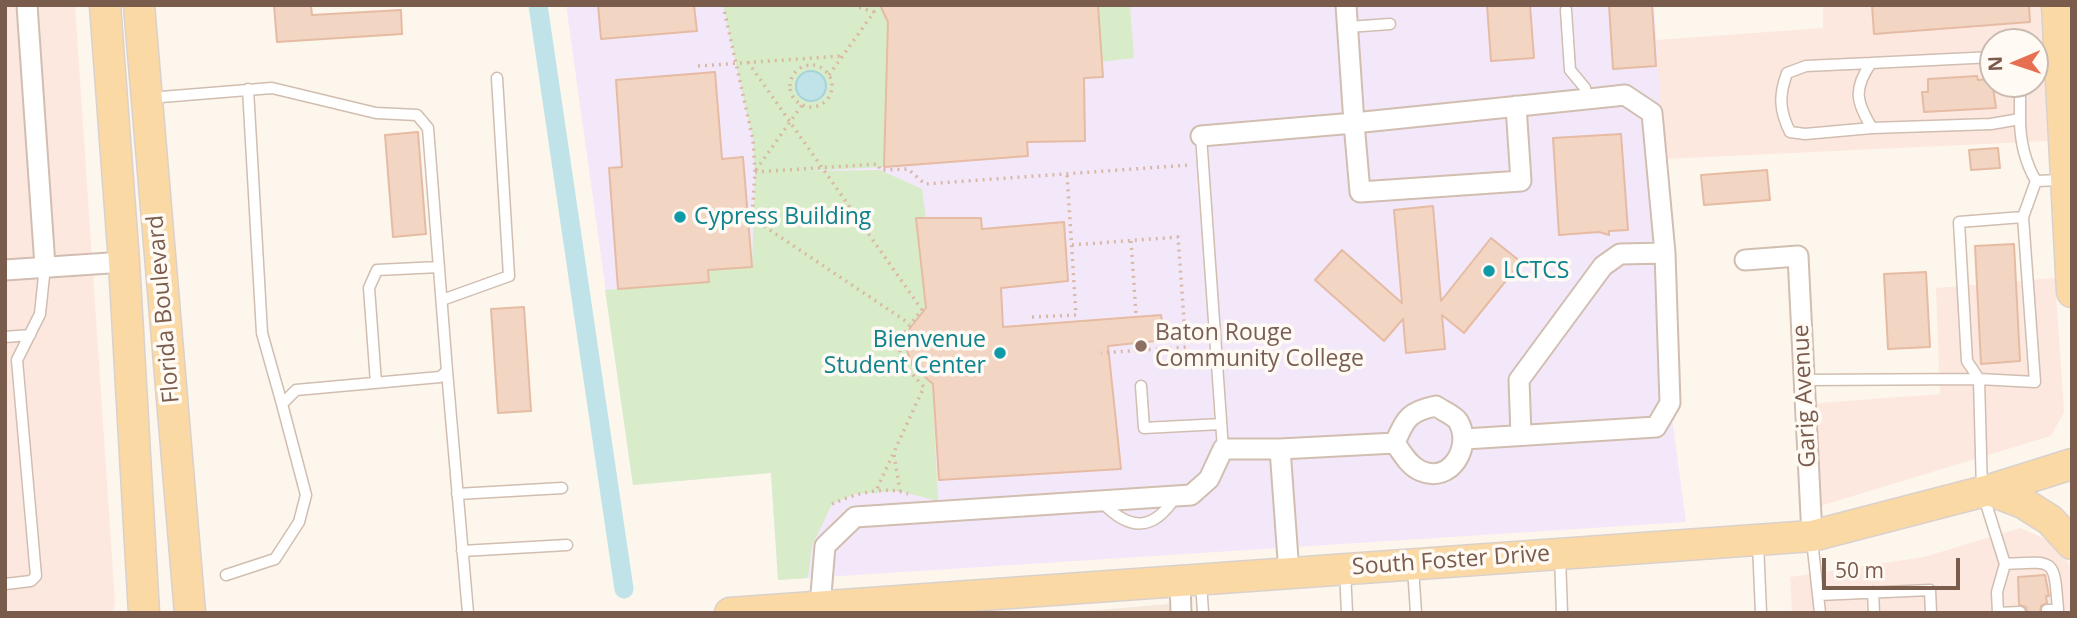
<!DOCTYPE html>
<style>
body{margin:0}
#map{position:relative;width:2077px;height:618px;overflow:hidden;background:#fdf6ec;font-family:"Open Sans",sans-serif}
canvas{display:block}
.frame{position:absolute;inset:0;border:7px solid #7a5c4d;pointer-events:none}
.north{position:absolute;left:1979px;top:28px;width:70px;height:70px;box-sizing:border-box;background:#fffaf3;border:2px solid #cabbb1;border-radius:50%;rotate:268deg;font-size:19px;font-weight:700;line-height:28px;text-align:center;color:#7a5c4d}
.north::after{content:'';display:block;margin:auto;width:24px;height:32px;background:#e76f51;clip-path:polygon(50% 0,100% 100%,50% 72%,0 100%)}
.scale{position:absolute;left:1822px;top:558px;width:138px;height:32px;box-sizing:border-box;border:4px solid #7a5c4d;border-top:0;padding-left:9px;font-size:21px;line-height:24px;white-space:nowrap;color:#7a5c4d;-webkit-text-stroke:5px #fffaf3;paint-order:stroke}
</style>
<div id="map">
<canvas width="2077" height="618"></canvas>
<div class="frame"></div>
<div class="north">N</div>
<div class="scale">50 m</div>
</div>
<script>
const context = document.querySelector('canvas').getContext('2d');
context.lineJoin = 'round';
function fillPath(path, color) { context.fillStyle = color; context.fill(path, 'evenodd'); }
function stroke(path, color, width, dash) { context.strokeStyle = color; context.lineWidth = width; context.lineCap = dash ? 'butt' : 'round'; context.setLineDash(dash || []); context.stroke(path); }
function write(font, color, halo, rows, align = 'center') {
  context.font = font + ' "Open Sans",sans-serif'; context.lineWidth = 7; context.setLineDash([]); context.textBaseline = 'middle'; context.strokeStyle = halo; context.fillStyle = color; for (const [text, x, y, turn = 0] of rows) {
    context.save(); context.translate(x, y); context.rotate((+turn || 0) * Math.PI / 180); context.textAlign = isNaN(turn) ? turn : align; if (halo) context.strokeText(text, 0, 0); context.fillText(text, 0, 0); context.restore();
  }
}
fillPath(new Path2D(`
 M 1191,602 L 1192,613 L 1064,613 Z`), '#f5e8da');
fillPath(new Path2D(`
 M 5,5 L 75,5 L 115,602 L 113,613 L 5,613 Z
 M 1823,5 L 2048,5 L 2048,141 L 1664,159 L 1656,40 L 1823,28 ZM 1993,42 L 2035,42 L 2035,84 L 1993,84 Z
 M 2055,278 L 2064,412 L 2051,436 L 1810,509 L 1805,404 L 1940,394 L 1936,288 Z
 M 2020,528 L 2057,544 L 2072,569 L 2072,613 L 1792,613 L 1790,577 L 1924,557 Z`), '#fde8e0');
fillPath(new Path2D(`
 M 566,5 L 1654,5 L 1664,159 L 1670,403 L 1686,522 L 778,580 L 771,473 L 633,485 Z`), '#f3e8fa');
fillPath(new Path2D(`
 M 723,5 L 880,5 L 888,22 L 884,167 L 804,171 L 880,170 L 922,189 L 926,218 L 916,219 L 926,308 L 913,367 L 926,378 L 932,379 L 938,501 L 899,491 L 855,494 L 832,504 L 812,546 L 808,578 L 778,580 L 771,473 L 633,485 L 605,290 L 709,282 L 708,270 L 752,267 L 755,172 L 753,140 Z
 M 1098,5 L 1130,5 L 1134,58 L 1101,62 Z`), '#d8ecc9');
const water = new Path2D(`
 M796 86a15 15 0 1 1 30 0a15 15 0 1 1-30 0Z`);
fillPath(water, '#bfe3e8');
stroke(water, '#a5d3da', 2);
stroke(new Path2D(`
 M 538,5 L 624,589`), '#bfe3e8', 19);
const building = new Path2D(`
 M 274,5 L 311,5 L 312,15 L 401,10 L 402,34 L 277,42 Z
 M 598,5 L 694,5 L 697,31 L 601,39 Z
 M 880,5 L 1098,5 L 1103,77 L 1084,78 L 1085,141 L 1027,142 L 1028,156 L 884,167 L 888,22 Z
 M 1487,5 L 1530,5 L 1534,58 L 1491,61 Z
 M 1609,5 L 1652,5 L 1656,66 L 1613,69 Z
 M 1872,5 L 2029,5 L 2030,22 L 1874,34 Z
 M 715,72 L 722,159 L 743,157 L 752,267 L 708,270 L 709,282 L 618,289 L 609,168 L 622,167 L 616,80 Z
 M 1977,76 L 1978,80 L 1992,79 L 1996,108 L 1924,112 L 1922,92 L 1928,92 L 1928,79 Z
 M 418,132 L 426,234 L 393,237 L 385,135 Z
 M 1621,134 L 1628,230 L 1609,231 L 1609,235 L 1599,232 L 1559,235 L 1553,138 Z
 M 1998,148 L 2000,168 L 1971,170 L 1969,150 Z
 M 1767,170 L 1770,200 L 1704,205 L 1701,175 Z
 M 1433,206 L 1441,301 L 1491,238 L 1521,262 L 1464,333 L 1442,315 L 1445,349 L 1406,353 L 1403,319 L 1384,341 L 1315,280 L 1342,250 L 1402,303 L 1394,210 Z
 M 916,218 L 981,218 L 982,229 L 1064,222 L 1068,281 L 1001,288 L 1003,327 L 1161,315 L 1165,340 L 1108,346 L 1121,469 L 939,480 L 933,384 L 913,367 L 905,345 L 910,328 L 926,308 Z
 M 2014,244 L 2020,361 L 1981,364 L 1975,246 Z
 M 1926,272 L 1930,347 L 1888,349 L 1884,274 Z
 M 524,307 L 531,411 L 498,413 L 491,309 Z
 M 2045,575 L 2049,596 L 2046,596 L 2047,603 L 2041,606 L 2040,613 L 2027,613 L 2026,607 L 2019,605 L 2018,577 Z`);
fillPath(building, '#f3d5c3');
stroke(building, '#e6bba3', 2);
const service = new Path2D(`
 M 1566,10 L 1570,70 L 1585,88 L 1587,99
 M 1348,27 L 1390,24
 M 2035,54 L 2058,51
 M 1993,57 L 1871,63 C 1853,89 1856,102 1872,128 L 1991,124 L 2020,119 L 2020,84
 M 1871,63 L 1806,66 L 1787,73 C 1779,95 1779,110 1790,132 L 1805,134 L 1872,128
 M 248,89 L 262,333 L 282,404
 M 149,98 L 272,88 L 376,113 L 417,115 L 428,128 L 447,371 L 440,377 L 296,390 L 282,404 L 306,495 L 299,522 L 275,559 L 226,575
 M 2020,119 C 2020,142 2025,162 2036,181
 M 1201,136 L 1223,449
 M 2023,217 L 2035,382 L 1979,379 L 1967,361 L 1959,222 L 2023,217 L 2036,181 L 2062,180
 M 442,300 L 509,276 L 497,78
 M 5,337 L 30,335
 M 447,371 L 468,613
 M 1804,380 L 1979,379 L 1982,491 L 2005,564 L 1997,592 L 1998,613 L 2020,612
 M 376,383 L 369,288 L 377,270 L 439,267
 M 1141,386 L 1144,428 L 1221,424
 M 457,494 L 562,488
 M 1102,502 C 1130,532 1154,531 1176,496
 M 1812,540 L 1820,613
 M 1758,543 L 1761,613
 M 462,551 L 567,545
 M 1560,557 L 1562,613
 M 2005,564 C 2056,561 2054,558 2058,610 L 2047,610
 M 1413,568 L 1416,613
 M 1345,571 L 1347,613
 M 1201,582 L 1203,613
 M 5,584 L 31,581 L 36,576 L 17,360 L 40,314 L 45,266
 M 1873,592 L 1874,613
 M 1819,595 L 1930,590 L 1931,613`);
const minor = new Path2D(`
 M 27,5 L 45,266
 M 1201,136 L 1354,123 L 1346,5
 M 1745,260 L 1798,256 L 1812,536
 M 5,270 L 124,262
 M 1436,406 C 1443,411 1454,415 1458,421 C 1473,446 1451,484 1421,471 C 1409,466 1402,453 1395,443 C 1405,418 1410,411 1436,406 Z
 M 1521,435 L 1519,380 L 1603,266 L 1620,254 L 1665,253
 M 1465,439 L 1656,427 L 1670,403 L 1665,253 L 1652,113 L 1625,95 C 1535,105 1445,114 1354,123 L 1360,192 L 1521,181 L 1516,106
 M 1280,449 L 1289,573
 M 1180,580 L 1181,613
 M 820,606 L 825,546 L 855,517 L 1191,495 L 1209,479 L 1223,449 L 1280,449 L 1395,443`);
const primary = new Path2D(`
 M 105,5 L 124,262 L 144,613
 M 139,5 L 190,613
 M 2057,5 L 2072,292
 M 1989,490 L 2023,503 L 2050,520 L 2072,544
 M 730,613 L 1812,536 L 1989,490 L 2072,464`);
stroke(service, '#d1beb0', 13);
stroke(minor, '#d1beb0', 23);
stroke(primary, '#dad1cd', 33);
stroke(new Path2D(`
 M 723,5 L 753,140 L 755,172 L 752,218 L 910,324
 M 748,62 L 922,310 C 892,346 892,352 924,387 L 875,493
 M790 86a21 21 0 1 1 42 0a21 21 0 1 1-42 0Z
 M 698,66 L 841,56
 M 829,75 L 874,12 L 852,5
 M 756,170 L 802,105
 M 755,172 L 878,164 L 880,170 L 908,169 L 925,184 L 1189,165
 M 1131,241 L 1136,314
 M 1072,245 L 1178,237 L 1186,347 L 1101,353
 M 1032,317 L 1076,315 L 1067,174
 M 1168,327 L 1185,326
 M 894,455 L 900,491
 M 832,504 C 854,494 884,485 908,494`), '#d9b8a5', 3.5, [2, 5]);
stroke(service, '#fff', 10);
stroke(minor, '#fff', 19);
stroke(primary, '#fbd9a5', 30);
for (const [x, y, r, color] of [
 [680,217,7,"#0f9aa8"],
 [1489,271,7,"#0f9aa8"],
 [1141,346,7,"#8d6e63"],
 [1000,353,7,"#0f9aa8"]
]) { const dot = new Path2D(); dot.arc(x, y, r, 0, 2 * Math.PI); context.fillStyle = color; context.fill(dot); stroke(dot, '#fffaf3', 2.5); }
write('23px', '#0d838f', '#fffaf3', [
 ["Cypress Building",694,217],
 ["LCTCS",1503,271],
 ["Bienvenue",986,340,"right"],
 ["Student Center",986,366,"right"]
], 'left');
write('23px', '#7a5c4d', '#fffaf3', [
 ["Florida Boulevard",164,309,-95],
 ["Garig Avenue",1805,396,-93],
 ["South Foster Drive",1451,561,-4]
]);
write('23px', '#785e54', '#fffaf3', [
 ["Baton Rouge",1155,333],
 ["Community College",1155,359]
], 'left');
</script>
